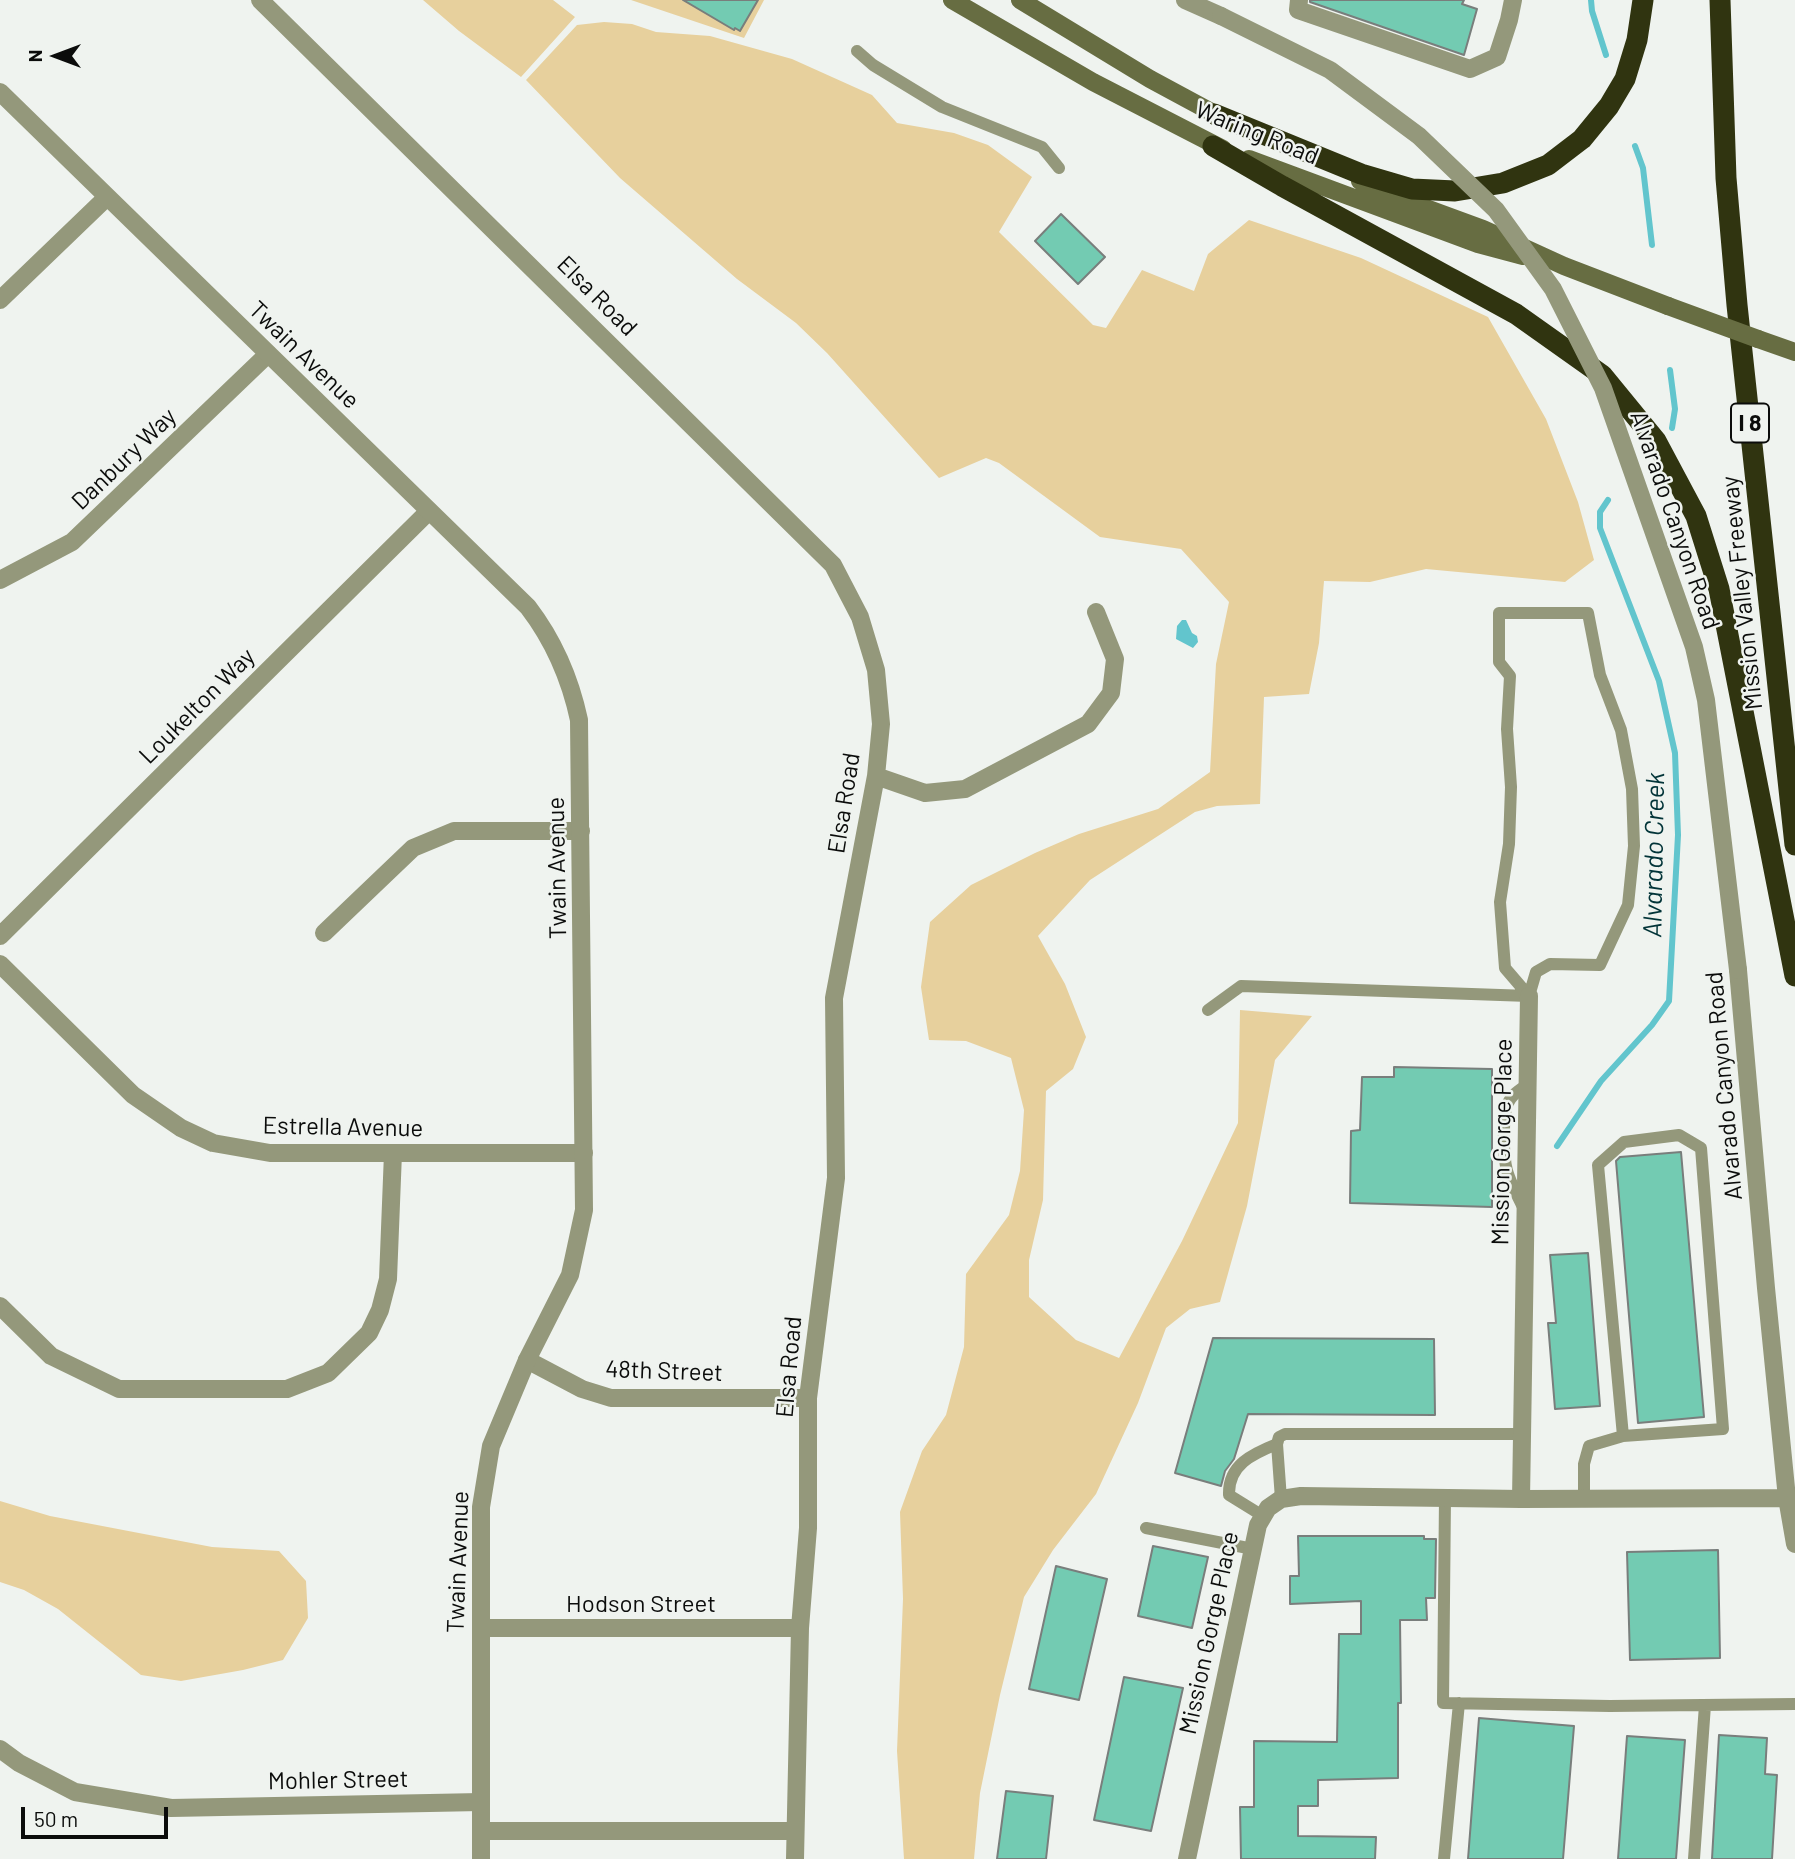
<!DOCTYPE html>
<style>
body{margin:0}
#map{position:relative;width:1795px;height:1859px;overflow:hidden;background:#eff3ef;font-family:Barlow,sans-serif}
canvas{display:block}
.north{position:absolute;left:21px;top:21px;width:70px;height:70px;-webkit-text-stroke:5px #eff3ef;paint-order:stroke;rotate:270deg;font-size:19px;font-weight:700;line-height:28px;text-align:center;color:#0b0c0b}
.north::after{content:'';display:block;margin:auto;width:24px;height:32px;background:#0b0c0b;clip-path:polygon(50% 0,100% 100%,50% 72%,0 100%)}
.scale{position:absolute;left:21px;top:1807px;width:147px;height:32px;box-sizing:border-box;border:4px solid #0b0c0b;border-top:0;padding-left:9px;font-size:21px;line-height:24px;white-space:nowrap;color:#0b0c0b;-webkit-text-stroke:5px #eff3ef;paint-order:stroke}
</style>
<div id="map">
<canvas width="1795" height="1859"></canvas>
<div class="north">N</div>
<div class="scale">50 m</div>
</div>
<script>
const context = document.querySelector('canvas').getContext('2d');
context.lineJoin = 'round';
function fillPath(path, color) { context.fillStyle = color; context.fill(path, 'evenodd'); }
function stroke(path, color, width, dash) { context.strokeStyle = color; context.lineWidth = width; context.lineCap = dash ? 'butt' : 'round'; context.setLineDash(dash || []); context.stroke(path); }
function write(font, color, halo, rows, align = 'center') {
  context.font = font + ' Barlow,sans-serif'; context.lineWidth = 5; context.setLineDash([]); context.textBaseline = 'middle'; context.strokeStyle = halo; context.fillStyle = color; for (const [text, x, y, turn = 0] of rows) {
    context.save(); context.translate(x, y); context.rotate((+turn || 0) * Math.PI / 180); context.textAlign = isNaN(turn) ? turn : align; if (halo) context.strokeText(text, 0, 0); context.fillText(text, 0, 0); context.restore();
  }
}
fillPath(new Path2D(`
 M 423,0 L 553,0 L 575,17 L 521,77 L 459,31 Z
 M 631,0 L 764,0 L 744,38 Z
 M 604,22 L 632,24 L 656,32 L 710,36 L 792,59 L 872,95 L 897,123 L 954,133 L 988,145 L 1032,177 L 999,232 L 1093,325 L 1106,328 L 1142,270 L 1194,291 L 1208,254 L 1249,220 L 1361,258 L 1488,317 L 1546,419 L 1578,502 L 1594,560 L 1565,582 L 1426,569 L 1370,582 L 1324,581 L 1319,643 L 1309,694 L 1264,697 L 1260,804 L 1217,806 L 1195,812 L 1090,880 L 1038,936 L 1065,984 L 1086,1037 L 1073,1069 L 1046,1091 L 1043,1200 L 1029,1260 L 1029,1297 L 1076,1340 L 1119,1358 L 1182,1241 L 1238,1123 L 1240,1010 L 1312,1016 L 1275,1060 L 1247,1206 L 1220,1302 L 1190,1309 L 1166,1328 L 1138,1403 L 1096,1494 L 1053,1550 L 1024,1597 L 1000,1695 L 980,1793 L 974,1859 L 904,1859 L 897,1751 L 903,1599 L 900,1512 L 922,1451 L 946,1415 L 964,1347 L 966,1274 L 1009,1215 L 1020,1171 L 1024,1110 L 1011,1058 L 966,1041 L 929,1040 L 921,987 L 930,922 L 971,885 L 1035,853 L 1079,834 L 1158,809 L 1210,772 L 1216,664 L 1229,602 L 1181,549 L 1100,537 L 999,463 L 986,458 L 939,478 L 827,353 L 796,323 L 737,279 L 620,178 L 526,80 L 577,25 Z
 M 0,1501 L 50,1516 L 212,1547 L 279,1551 L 306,1581 L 308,1618 L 283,1660 L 243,1670 L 181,1681 L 141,1675 L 58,1609 L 24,1590 L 0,1582 Z`), '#e7d09d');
fillPath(new Path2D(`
 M 1182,620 L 1186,620 L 1192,633 L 1197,636 L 1198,642 L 1193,648 L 1176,639 L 1177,626 Z`), '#62c5cd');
stroke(new Path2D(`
 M 1591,0 L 1592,11 L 1606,55
 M 1635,146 L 1643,168 L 1652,245
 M 1670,370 L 1675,409 L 1672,428
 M 1557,1146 L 1601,1081 L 1652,1025 L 1669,1001 L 1678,835 L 1675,753 L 1659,681 L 1600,528 L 1600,512 L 1608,500`), '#62c5cd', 6);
const building = new Path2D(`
 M 683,0 L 758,0 L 740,31 L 735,28 L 734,30 Z
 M 1310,0 L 1464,0 L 1462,4 L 1477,9 L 1464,55 L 1310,2 Z
 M 1061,214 L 1105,257 L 1078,284 L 1035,241 Z
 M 1394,1067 L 1492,1069 L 1492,1207 L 1350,1203 L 1351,1131 L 1360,1130 L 1362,1077 L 1394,1077 Z
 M 1681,1152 L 1704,1417 L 1638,1423 L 1616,1161 L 1620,1157 Z
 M 1588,1253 L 1600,1406 L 1555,1409 L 1548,1323 L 1556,1323 L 1550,1255 Z
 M 1213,1338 L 1434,1339 L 1435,1415 L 1248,1414 L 1234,1459 L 1225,1471 L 1221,1486 L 1175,1473 Z
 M 1298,1536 L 1424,1536 L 1424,1539 L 1436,1539 L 1435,1598 L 1426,1598 L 1427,1620 L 1400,1620 L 1401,1703 L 1398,1703 L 1398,1778 L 1318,1780 L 1318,1806 L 1298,1806 L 1298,1836 L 1376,1837 L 1375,1859 L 1241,1859 L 1240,1807 L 1254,1807 L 1254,1741 L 1337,1742 L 1339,1634 L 1361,1634 L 1361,1601 L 1290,1604 L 1290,1576 L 1299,1576 Z
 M 1153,1546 L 1208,1557 L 1192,1628 L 1138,1616 Z
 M 1718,1550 L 1720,1658 L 1630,1660 L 1627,1552 Z
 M 1056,1566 L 1107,1579 L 1079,1700 L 1029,1689 Z
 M 1124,1677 L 1183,1688 L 1151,1831 L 1094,1820 Z
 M 1479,1718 L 1574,1726 L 1563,1859 L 1468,1859 Z
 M 1719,1735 L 1767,1738 L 1765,1774 L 1777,1775 L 1772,1859 L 1712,1859 Z
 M 1627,1736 L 1685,1740 L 1676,1859 L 1618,1859 Z
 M 1006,1791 L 1053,1796 L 1046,1859 L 997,1859 Z`);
fillPath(building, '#73cbb2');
stroke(building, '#797e7c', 2);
stroke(new Path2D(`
 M 857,51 L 873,65 L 942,107 L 1042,147 L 1059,168
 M 1499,613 L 1588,613 L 1600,675 L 1621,730 L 1632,789 L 1634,846 L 1628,905 L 1600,965 L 1550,964 L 1536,972 L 1529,996 L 1505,968 L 1500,902 L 1509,844 L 1511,787 L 1507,729 L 1510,676 L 1499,662 Z
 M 1208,1010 L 1241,986 L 1529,996
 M 1679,1135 L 1701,1148 L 1723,1429 L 1623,1436 L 1598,1165 L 1624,1142 Z
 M 1524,1209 C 1507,1175 1503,1169 1504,1130 C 1504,1121 1504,1111 1508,1103 C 1512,1094 1521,1089 1528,1084
 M 1445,1497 L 1443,1703 L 1610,1706 L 1795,1704
 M 1281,1499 L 1277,1444 L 1279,1437 L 1285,1434 L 1522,1434
 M 1584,1499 L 1584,1464 L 1589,1446 L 1623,1436
 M 1263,1516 L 1229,1495 C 1228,1465 1252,1454 1277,1444
 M 1146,1528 L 1253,1549
 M 1444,1859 L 1459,1703
 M 1694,1859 L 1705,1705`), '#94987b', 12);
stroke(new Path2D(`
 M 260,0 L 833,565 L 860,617 L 876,670 L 881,724 L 876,776 L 834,998 L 836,1178 L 808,1398 L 808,1528 L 800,1628 L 795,1859
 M 1299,0 L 1298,10 L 1470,69 L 1497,57 L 1509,20 L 1513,0
 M 0,300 L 106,198
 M 0,580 L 72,542 L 268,354
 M 876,776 L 925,793 L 965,789 L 1088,724 L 1111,693 L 1115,659 L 1096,612
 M 324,933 L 413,848 L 454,831 L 581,831
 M 0,936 L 429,511
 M 0,964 L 133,1095 L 181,1128 L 213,1143 L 270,1153 L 584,1153
 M 0,1306 L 51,1356 L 119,1389 L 287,1389 L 328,1373 L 369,1333 L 380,1310 L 388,1279 L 393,1153
 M 527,1360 L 582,1389 L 611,1398 L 808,1398
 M 1521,1499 L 1529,996
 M 481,1628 L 800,1628
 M 0,1749 L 19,1763 L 75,1792 L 171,1808 L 481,1802
 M 481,1831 L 795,1831`), '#94987b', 18);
stroke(new Path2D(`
 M 1185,0 L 1221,16
 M 0,92 L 528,607 C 554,641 570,678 579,720 L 584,1210 L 570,1275 L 527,1360 L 491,1446 L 481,1507 L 481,1859
 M 1738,970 L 1766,1288 L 1787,1498 L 1795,1544
 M 1187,1859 L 1258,1525 L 1268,1508 L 1281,1499 L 1301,1496 L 1521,1499 L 1787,1498`), '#94987b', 18);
stroke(new Path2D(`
 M 952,0 L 1093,82 L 1223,149
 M 1020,0 L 1150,79 L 1226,120
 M 1249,159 L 1478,244 L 1523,256
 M 1360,181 L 1393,196 L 1483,229 L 1564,266 L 1668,306
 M 1758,339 L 1795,352`), '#676d42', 18);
stroke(new Path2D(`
 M 1720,0 L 1726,178 L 1737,305 L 1795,845
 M 1214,114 L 1361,174 L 1412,189 L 1455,191 L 1503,183 L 1548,165 L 1582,139 L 1609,106 L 1625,79 L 1637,40 L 1643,0
 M 1213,146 L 1282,186 L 1516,314 L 1602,375 L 1656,441 L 1696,516 L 1719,589 L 1795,976`), '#303410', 21);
stroke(new Path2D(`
 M 1221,16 L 1330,70 L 1419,136 L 1496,210 L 1553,289 L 1603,388 L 1694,647 L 1706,700 L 1738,970`), '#94987b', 18);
stroke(new Path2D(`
 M 1668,306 L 1758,339`), '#676d42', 18);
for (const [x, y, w] of [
 [1750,423,38]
]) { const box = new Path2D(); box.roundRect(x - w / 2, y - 19.5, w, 39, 5); context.fillStyle = '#eff3ef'; context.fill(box); stroke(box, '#0b0c0b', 2); }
write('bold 23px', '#0b0c0b', null, [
 ["I 8",1750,423]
]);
write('24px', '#0b0c0b', '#eff3ef', [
 ["Waring Road",1257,133,22],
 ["Elsa Road",597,296,45],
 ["Twain Avenue",304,355,44],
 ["Danbury Way",124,459,-44],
 ["Alvarado Canyon Road",1675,520,71],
 ["Mission Valley Freeway",1742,593,-96],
 ["Loukelton Way",197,706,-45],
 ["Elsa Road",844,803,-81],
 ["Twain Avenue",557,868,-91],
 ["Alvarado Canyon Road",1724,1086,-95],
 ["Estrella Avenue",343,1127,1],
 ["Mission Gorge Place",1502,1142,-89],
 ["Elsa Road",789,1367,-85],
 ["48th Street",664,1371,2],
 ["Twain Avenue",458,1562,-88],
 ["Hodson Street",641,1604],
 ["Mission Gorge Place",1209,1633,-78],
 ["Mohler Street",338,1780,-1]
]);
write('italic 26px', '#023438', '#eff3ef', [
 ["Alvarado Creek",1654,855,-89]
]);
</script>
